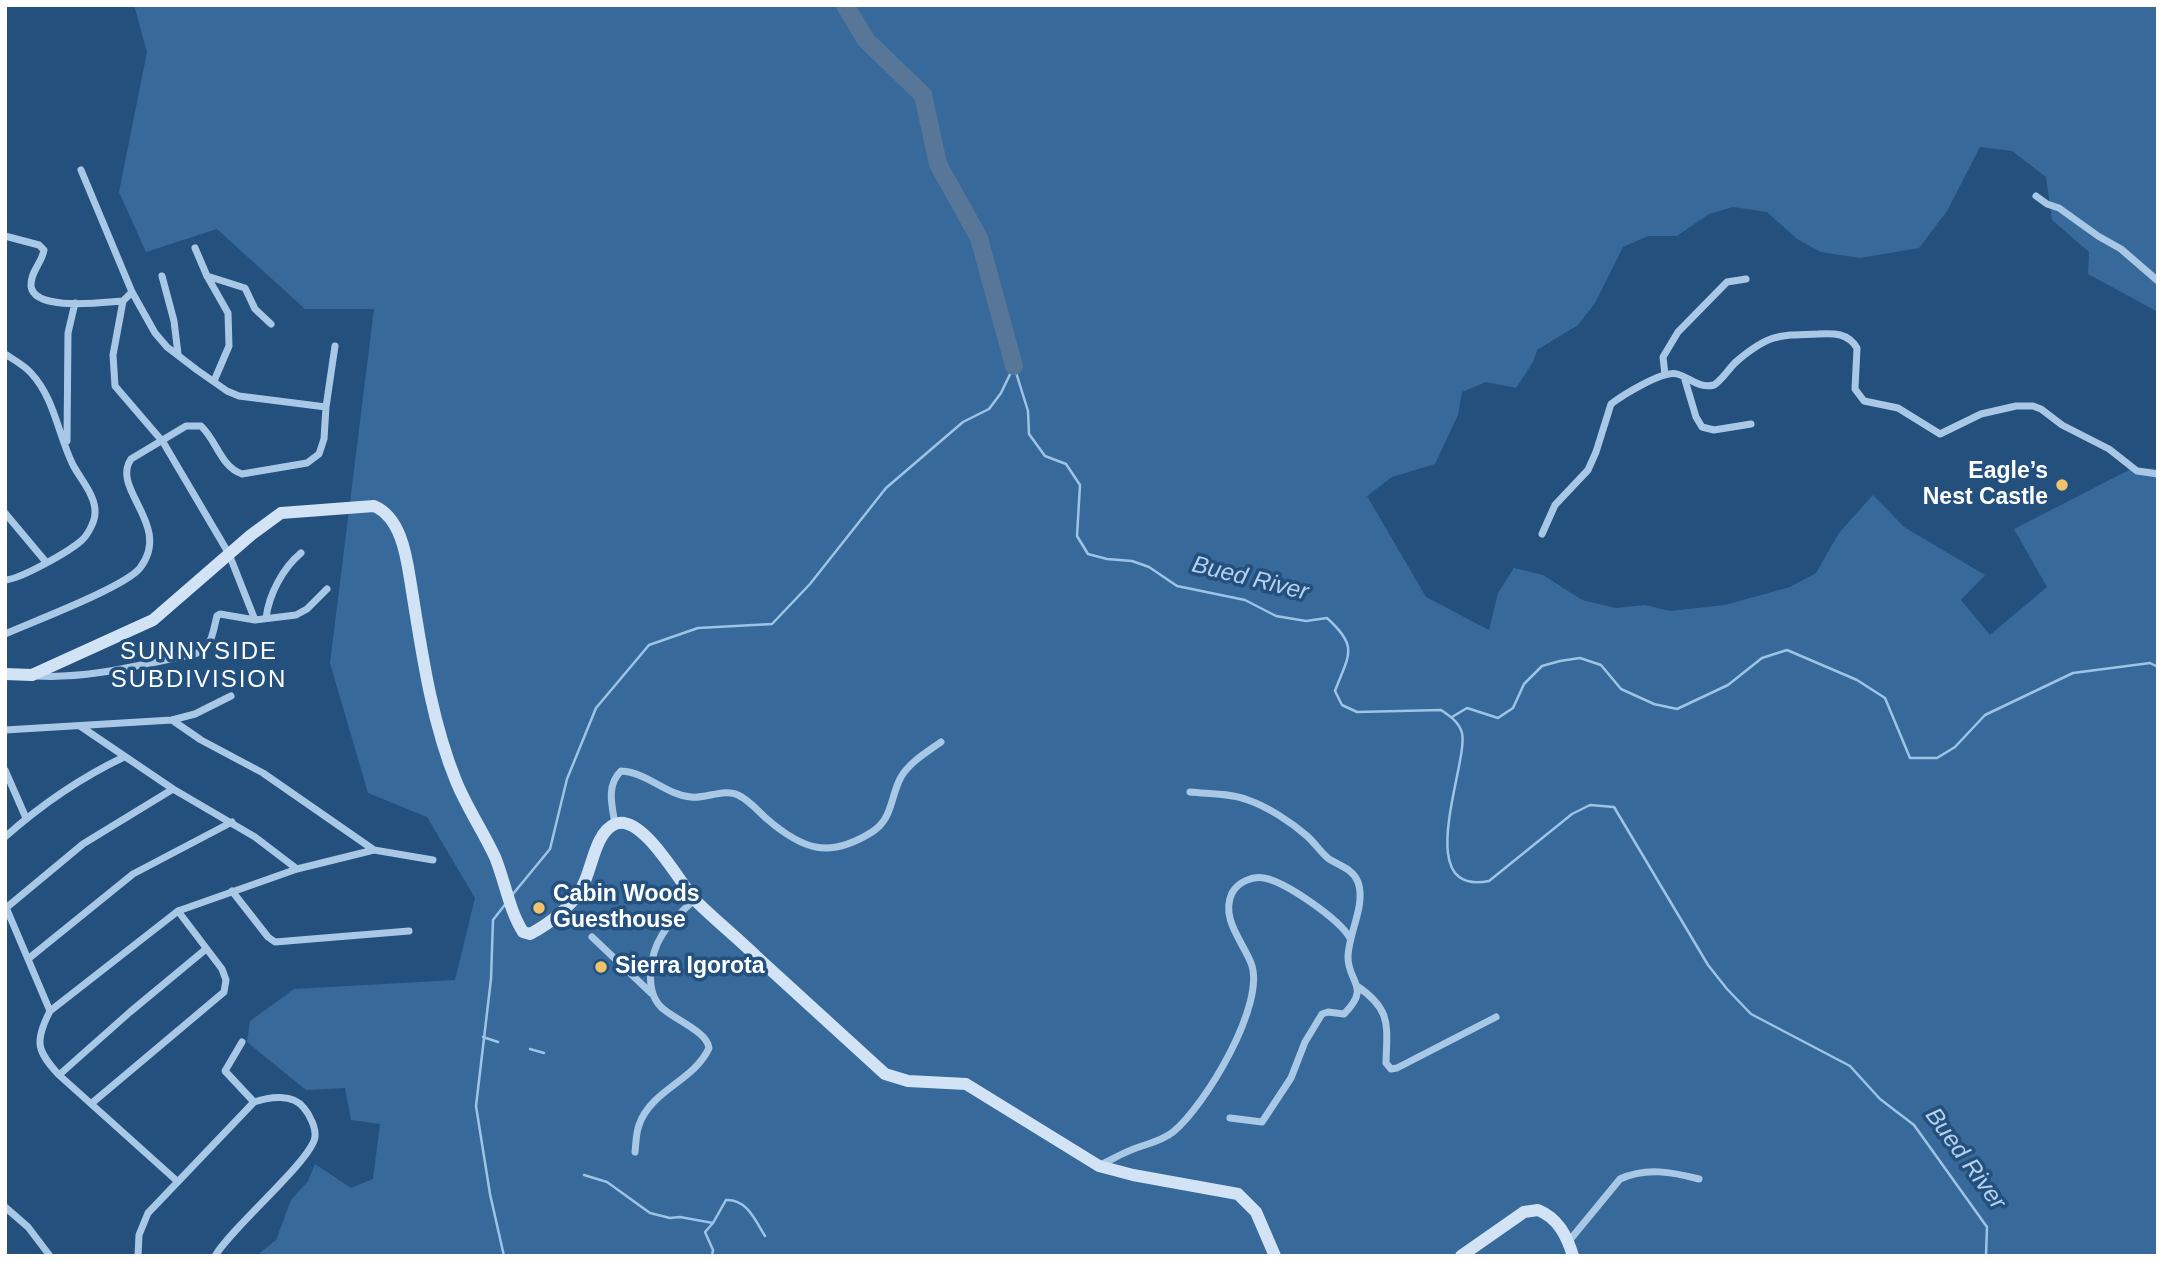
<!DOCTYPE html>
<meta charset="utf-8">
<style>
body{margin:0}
#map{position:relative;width:2163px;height:1261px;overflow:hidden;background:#24507e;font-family:Arial,sans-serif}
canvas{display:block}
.frame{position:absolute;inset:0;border:7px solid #fff;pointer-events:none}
</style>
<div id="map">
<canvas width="2163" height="1261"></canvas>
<div class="frame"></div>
</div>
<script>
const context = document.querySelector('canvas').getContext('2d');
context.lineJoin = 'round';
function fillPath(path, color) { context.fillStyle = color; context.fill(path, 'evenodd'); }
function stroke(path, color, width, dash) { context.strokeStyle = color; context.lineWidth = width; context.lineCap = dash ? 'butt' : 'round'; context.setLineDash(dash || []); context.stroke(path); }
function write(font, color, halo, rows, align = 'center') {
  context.font = font + ' Arial,sans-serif'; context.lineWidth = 7; context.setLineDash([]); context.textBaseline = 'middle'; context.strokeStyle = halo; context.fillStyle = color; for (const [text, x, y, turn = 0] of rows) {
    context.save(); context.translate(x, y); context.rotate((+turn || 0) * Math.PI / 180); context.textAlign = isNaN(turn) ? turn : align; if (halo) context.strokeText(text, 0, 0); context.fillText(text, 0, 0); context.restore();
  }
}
fillPath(new Path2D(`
 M 134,5 L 2158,5 L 2158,312 L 2088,274 L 2089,252 L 2052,220 L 2046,177 L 2012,151 L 1980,147 L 1947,211 L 1919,248 L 1860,258 L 1821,252 L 1797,239 L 1767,212 L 1733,207 L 1709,214 L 1677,236 L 1648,236 L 1623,247 L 1595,303 L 1578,325 L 1537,350 L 1533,362 L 1516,388 L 1486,382 L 1462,392 L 1458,415 L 1435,464 L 1392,477 L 1367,496 L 1426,597 L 1489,630 L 1498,593 L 1514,568 L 1543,575 L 1582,600 L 1616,608 L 1645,605 L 1670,611 L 1725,605 L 1790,587 L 1816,573 L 1839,533 L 1873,495 L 1904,527 L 1985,575 L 1961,600 L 1990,635 L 2047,587 L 2014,529 L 2135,467 L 2158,469 L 2158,1256 L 256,1256 L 276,1240 L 291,1200 L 308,1181 L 315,1164 L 351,1188 L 373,1179 L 380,1124 L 351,1120 L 345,1088 L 306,1090 L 247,1042 L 250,1021 L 294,989 L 455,980 L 475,898 L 427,817 L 368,793 L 330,663 L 374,309 L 305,309 L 217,229 L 146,252 L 119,192 L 147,52 Z`), '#376a9b');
stroke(new Path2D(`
 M 1014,366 L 1028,411 L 1029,434 L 1045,456 L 1066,464 L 1080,485 L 1077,536 L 1088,554 L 1107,559 L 1132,561 L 1149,567 L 1177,586 L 1245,600 L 1276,616 L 1306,621 L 1327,618 C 1359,647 1349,654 1335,691 L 1342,705 L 1357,712 L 1441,710 C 1450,716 1459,722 1462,733 C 1469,763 1410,897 1489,881 L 1572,814 L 1590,805 L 1614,807 L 1708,965 L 1727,989 L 1751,1014 L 1850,1066 L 1880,1099 L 1914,1125 L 1987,1227 L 1986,1256
 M 1452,717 L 1467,708 L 1498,718 L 1513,708 L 1524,684 L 1542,666 L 1560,661 L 1580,658 L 1601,665 L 1621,689 L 1654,704 L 1677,709 L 1728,685 L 1762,658 L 1787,650 L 1857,680 L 1885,698 L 1910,758 L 1937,758 L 1955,747 L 1985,715 L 2073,673 L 2150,663 L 2158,667
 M 513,894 L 550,849 L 567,779 L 596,708 L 649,645 L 698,628 L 772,624 L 810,584 L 886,488 L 963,422 L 989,409 L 1001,393 L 1014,366
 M 483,1037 L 498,1042
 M 530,1049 L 544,1053
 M 584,1175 L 607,1182 L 650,1213 L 670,1218 L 680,1217 L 713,1223 L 726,1200 C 747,1199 755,1220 765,1236
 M 504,1256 L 490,1194 L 476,1106 L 491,979 L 493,920 L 507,902
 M 712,1256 L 713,1250 L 705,1232 L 713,1223`), '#9dc3e7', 2.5);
stroke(new Path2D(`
 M 845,5 L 866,40 L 923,95 L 938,164 L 979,238 L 1014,366`), '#587798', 18);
stroke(new Path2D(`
 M 81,170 L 132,292 L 155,333 L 167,347 L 197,370 L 227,391 L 239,396 L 326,407
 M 2036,196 L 2047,204 L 2059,208 L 2098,236 L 2121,249 L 2158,281
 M 5,236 L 39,245 L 44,250 C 42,263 30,272 31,286 C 34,312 104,302 123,301 L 132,292
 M 195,248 L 207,276 L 228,313 L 229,346 L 214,381
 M 162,276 L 174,321 L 178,354
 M 207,276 L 245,288 L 255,309 L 271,324
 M 123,301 L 113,355 L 115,386 L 163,442 L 229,554 L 255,620
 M 5,354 C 14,360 24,365 31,373 C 55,399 58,435 73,465 C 81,480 96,496 95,513 C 95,522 87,536 81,541 C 68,552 21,579 5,580
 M 1665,375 L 1663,357 L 1678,332 L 1727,282 L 1746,279
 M 1685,380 L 1696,417 L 1702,427 L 1714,430 L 1751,424
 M 67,441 L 68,333 L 75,303
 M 5,513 L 46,562
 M 1542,534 L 1555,505 L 1588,470 L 1596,452 L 1611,404 C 1623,395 1663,370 1677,374 C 1691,378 1699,389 1714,385 C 1723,379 1729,368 1737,361 C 1769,334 1779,335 1818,334 C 1834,333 1848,333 1857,348 L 1855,389 L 1864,401 L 1898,408 L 1940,434 L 1981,414 L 2016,406 L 2033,406 L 2041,409 L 2062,425 L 2109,449 L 2137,471 L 2158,474
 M 266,618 C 269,594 283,568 301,553
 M 5,634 C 32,622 125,587 140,568 C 173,525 110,489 131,459 L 186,426 L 201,426 C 217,441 221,467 242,474 L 307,463 L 319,454 L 324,439 L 326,407 L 335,346
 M 37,676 C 90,679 143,664 195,654 C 213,647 212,634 217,616 L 220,614 L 255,620 L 296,615 L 307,609 L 327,589
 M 172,720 L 201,740 L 263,773 L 374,850 L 433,860
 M 80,726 L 173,789 L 255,837 L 297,869
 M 5,730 L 172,720 L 195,714 L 231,696
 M 5,770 L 26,818
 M 1190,792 C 1208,794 1230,793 1248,800 C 1268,807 1291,822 1307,836 C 1315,843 1321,853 1329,859 C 1340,866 1353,869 1358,882 C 1366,905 1349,932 1348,956 C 1347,982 1372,986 1344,1014 L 1328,1012 L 1322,1014 L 1305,1042 L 1291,1078 L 1262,1122 L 1230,1118
 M 615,824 C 612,806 606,785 621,771 C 647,772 666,795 691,797 C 705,799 725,788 738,795 C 749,800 758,811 767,819 C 803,850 829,859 872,832 C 893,819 890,797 901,777 C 910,762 927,752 941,742
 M 5,837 C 42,804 80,778 124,757
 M 232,891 L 268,937 L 275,942 L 409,931
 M 5,905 L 50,1011 C 34,1042 37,1051 59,1075 L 177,1181
 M 6,908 L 83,844 L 173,789
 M 592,937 L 651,993
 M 28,959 L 133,874 L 232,822
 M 1357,986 C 1392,1010 1387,1025 1386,1063 L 1391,1069 L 1397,1068 L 1496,1017
 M 50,1011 L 178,911 L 297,869 L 374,850
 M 242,1042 L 225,1071 L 254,1102
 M 59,1075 L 130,1012 L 206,949
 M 92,1103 L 224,992 L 226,980 L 222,969 L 178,911
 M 635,1152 C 636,1143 636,1133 639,1125 C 651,1090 694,1081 709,1048 C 707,1031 673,1019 661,1007 C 644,990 650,954 662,935 C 670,921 683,911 695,899
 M 1100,1165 C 1113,1159 1126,1151 1139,1147 C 1151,1143 1163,1140 1173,1132 C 1205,1106 1267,1003 1251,963 C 1243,942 1220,918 1232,893 C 1238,882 1252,876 1264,878 C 1286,882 1339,919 1350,938
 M 5,1207 L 28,1227 L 50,1256
 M 1569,1241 L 1620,1179 C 1646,1167 1672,1172 1699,1179
 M 138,1256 L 139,1235 L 148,1213 L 254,1102 C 269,1097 293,1093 304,1108 C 310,1115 316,1128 315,1137 C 312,1160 232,1227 215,1256`), '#a9c8e6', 7);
stroke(new Path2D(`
 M 5,674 L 32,675 L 153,620 L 251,535 L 281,513 L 374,506 C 400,517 406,553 410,579 C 421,646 430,717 456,781 C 467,808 483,831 495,857 C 505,881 509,910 523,932 L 530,934 C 549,924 570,908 581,889 C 592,872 594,833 615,824 C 642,812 681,885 696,901 C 716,921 739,939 759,959 C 801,997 843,1036 885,1074 L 908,1081 L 966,1084 L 1099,1166 L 1133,1175 L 1238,1194 L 1256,1212 L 1275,1256
 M 1461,1256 L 1524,1212 L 1538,1210 C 1558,1218 1567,1236 1573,1256`), '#d2e3f5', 12);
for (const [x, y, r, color] of [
 [2062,485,7,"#f0c36c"],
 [539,908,7,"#f0c36c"],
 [601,967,7,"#f0c36c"]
]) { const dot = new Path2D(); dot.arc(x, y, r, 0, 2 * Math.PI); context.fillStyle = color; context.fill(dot); stroke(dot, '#24507e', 2.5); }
write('bold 23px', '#fff', '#24507e', [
 ["Eagle’s",2048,472,"right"],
 ["Nest Castle",2048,498,"right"],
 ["Cabin Woods",553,895],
 ["Guesthouse",553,921],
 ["Sierra Igorota",615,967]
], 'left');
write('italic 24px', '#b4d1ee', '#24507e', [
 ["Bued River",1250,579,14],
 ["Bued River",1965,1159,54]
]);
context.letterSpacing = '2px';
write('24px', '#fff', '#24507e', [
 ["SUNNYSIDE",199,652],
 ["SUBDIVISION",199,680]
]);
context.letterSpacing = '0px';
</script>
